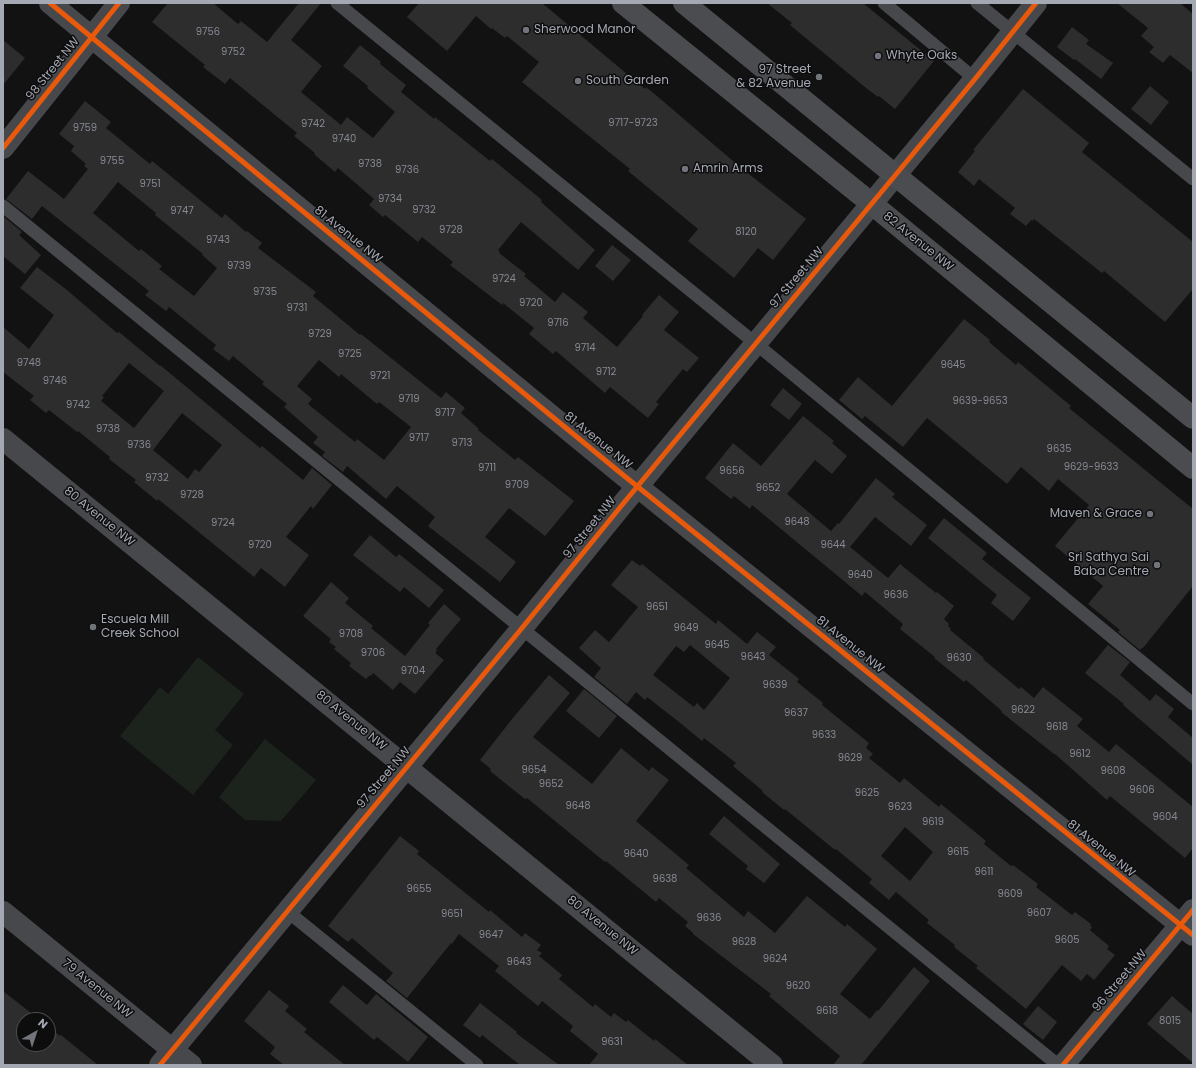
<!DOCTYPE html>
<style>
body{margin:0}
#map{position:relative;width:1196px;height:1068px;overflow:hidden;background:#121213;font-family:Poppins,sans-serif}
canvas{display:block}
.frame{position:absolute;inset:0;border:4px solid #a4a8b3;pointer-events:none}
.north{position:absolute;left:16px;top:1012px;width:40px;height:40px;box-sizing:border-box;background:#0d0d0e;border:1px solid #494b50;border-radius:50%;rotate:39deg;font-size:11px;font-weight:700;line-height:16px;text-align:center;color:#a4a8b3}
.north::after{content:'';display:block;margin:auto;width:14px;height:18px;background:#71747b;clip-path:polygon(50% 0,100% 100%,50% 72%,0 100%)}
</style>
<div id="map">
<canvas width="1196" height="1068"></canvas>
<div class="frame"></div>
<div class="north">N</div>
</div>
<script>
const context = document.querySelector('canvas').getContext('2d');
context.lineJoin = 'round';
function fillPath(path, color) { context.fillStyle = color; context.fill(path, 'evenodd'); }
function stroke(path, color, width, dash) { context.strokeStyle = color; context.lineWidth = width; context.lineCap = dash ? 'butt' : 'round'; context.setLineDash(dash || []); context.stroke(path); }
function write(font, color, halo, rows, align = 'center') {
  context.font = font + ' Poppins,sans-serif'; context.lineWidth = 3; context.setLineDash([]); context.textBaseline = 'middle'; context.strokeStyle = halo; context.fillStyle = color; for (const [text, x, y, turn = 0] of rows) {
    context.save(); context.translate(x, y); context.rotate((+turn || 0) * Math.PI / 180); context.textAlign = isNaN(turn) ? turn : align; if (halo) context.strokeText(text, 0, 0); context.fillText(text, 0, 0); context.restore();
  }
}
fillPath(new Path2D(`
 M 198,657 L 244,694 L 215,730 L 233,745 L 193,795 L 120,736 L 160,687 L 168,694 Z
 M 265,739 L 316,780 L 281,821 L 245,820 L 219,797 Z`), '#1c231d');
fillPath(new Path2D(`
 M 168,3 L 213,3 L 238,24 L 241,21 L 267,42 L 299,3 L 321,3 L 291,40 L 322,66 L 301,92 L 341,125 L 347,117 L 373,138 L 395,112 L 367,88 L 368,86 L 343,66 L 360,45 L 381,62 L 380,64 L 406,85 L 401,92 L 434,119 L 435,117 L 490,161 L 492,159 L 542,200 L 541,202 L 595,250 L 578,270 L 521,222 L 498,250 L 500,252 L 499,253 L 526,274 L 524,276 L 555,302 L 563,292 L 588,312 L 583,318 L 617,347 L 643,316 L 642,315 L 659,295 L 679,312 L 664,330 L 699,358 L 687,372 L 683,369 L 656,402 L 659,404 L 648,418 L 610,387 L 605,393 L 556,351 L 553,354 L 529,334 L 534,328 L 503,303 L 502,305 L 450,265 L 453,262 L 422,237 L 418,242 L 390,219 L 385,215 L 383,217 L 369,205 L 374,199 L 338,168 L 335,172 L 314,154 L 315,153 L 294,136 L 297,133 L 230,78 L 225,84 L 203,67 L 205,65 L 152,22 Z
 M 419,3 L 542,3 L 645,89 L 646,87 L 664,102 L 740,167 L 806,219 L 773,260 L 758,248 L 734,278 L 688,241 L 698,229 L 628,171 L 630,169 L 522,82 L 539,62 L 507,36 L 505,38 L 492,28 L 491,29 L 476,16 L 447,51 L 407,17 Z
 M 767,3 L 863,3 L 934,61 L 895,109 L 879,96 L 878,97 L 866,88 L 790,25 L 792,23 Z
 M 1117,3 L 1180,3 L 1193,14 L 1193,73 L 1170,55 L 1163,63 L 1149,52 L 1154,47 L 1141,36 L 1148,28 Z
 M 1072,27 L 1089,40 L 1086,44 L 1113,63 L 1101,79 L 1075,59 L 1074,60 L 1057,47 Z
 M 3,40 L 25,58 L 3,85 Z
 M 1150,86 L 1169,102 L 1151,125 L 1131,109 Z
 M 1023,89 L 1089,143 L 1082,152 L 1193,242 L 1193,289 L 1165,322 L 1104,271 L 1102,273 L 1034,219 L 1032,221 L 1031,220 L 1026,226 L 1010,214 L 1015,208 L 979,179 L 974,186 L 958,172 L 975,151 L 973,150 Z
 M 85,101 L 111,122 L 106,128 L 150,164 L 152,161 L 162,169 L 222,218 L 225,214 L 246,232 L 247,231 L 262,243 L 258,248 L 316,292 L 313,296 L 360,335 L 361,334 L 441,398 L 446,392 L 465,408 L 461,413 L 479,429 L 478,430 L 515,460 L 518,457 L 574,501 L 545,536 L 509,508 L 485,537 L 516,562 L 500,582 L 428,526 L 435,517 L 397,486 L 386,499 L 347,466 L 343,472 L 322,456 L 325,452 L 313,443 L 318,437 L 284,407 L 287,404 L 262,384 L 264,382 L 233,356 L 229,361 L 213,349 L 216,345 L 169,307 L 166,311 L 145,295 L 149,291 L 42,206 L 32,219 L 6,199 L 28,171 L 64,199 L 88,169 L 84,166 L 86,164 L 71,151 L 74,146 L 59,134 ZM 118,182 L 156,213 L 155,215 L 203,254 L 202,255 L 217,268 L 194,296 L 159,269 L 162,266 L 141,249 L 139,251 L 93,213 ZM 319,360 L 339,377 L 341,374 L 377,404 L 379,402 L 411,427 L 384,460 L 357,439 L 355,442 L 308,404 L 312,399 L 297,386 Z
 M 3,216 L 22,232 L 19,235 L 41,255 L 25,274 L 3,256 Z
 M 612,245 L 631,260 L 613,281 L 595,266 Z
 M 37,267 L 67,290 L 117,333 L 119,332 L 160,366 L 160,365 L 260,448 L 262,446 L 303,480 L 312,468 L 332,485 L 313,509 L 311,506 L 286,537 L 309,555 L 285,587 L 261,568 L 254,577 L 158,499 L 157,501 L 134,482 L 136,480 L 109,459 L 110,457 L 78,431 L 77,432 L 49,410 L 46,413 L 30,400 L 34,396 L 3,372 L 3,327 L 29,349 L 54,315 L 20,288 ZM 129,363 L 164,391 L 134,428 L 101,401 L 104,397 L 102,396 ZM 182,413 L 222,445 L 199,472 L 195,469 L 188,479 L 153,450 Z
 M 964,319 L 990,340 L 989,342 L 1016,365 L 1018,362 L 1071,406 L 1069,408 L 1193,509 L 1193,586 L 1143,648 L 1142,648 L 1140,650 L 1118,632 L 1120,630 L 1088,604 L 1103,586 L 1055,546 L 1089,505 L 1058,479 L 1049,491 L 1021,467 L 1007,484 L 927,418 L 903,447 L 865,416 L 862,419 L 839,400 L 858,377 L 892,406 Z
 M 783,388 L 802,404 L 789,420 L 770,405 Z
 M 803,416 L 834,441 L 832,443 L 847,456 L 832,474 L 815,460 L 787,494 L 831,531 L 838,523 L 839,524 L 876,478 L 895,494 L 892,497 L 927,525 L 911,546 L 875,517 L 850,547 L 888,578 L 900,564 L 936,593 L 937,592 L 954,606 L 944,619 L 949,624 L 948,626 L 951,629 L 950,630 L 984,658 L 983,659 L 1019,689 L 1021,687 L 1034,698 L 1043,687 L 1083,719 L 1077,726 L 1109,752 L 1116,744 L 1193,807 L 1193,848 L 1185,858 L 1110,796 L 1107,800 L 1055,754 L 1054,754 L 1001,712 L 1002,711 L 966,680 L 964,682 L 934,658 L 935,657 L 900,629 L 903,624 L 865,592 L 862,596 L 752,505 L 750,509 L 734,496 L 731,499 L 705,478 L 733,443 L 761,466 Z
 M 944,518 L 987,553 L 982,559 L 1031,598 L 1013,621 L 991,603 L 997,595 L 928,538 Z
 M 370,535 L 396,557 L 399,554 L 444,590 L 429,608 L 404,587 L 400,592 L 353,555 Z
 M 632,560 L 640,566 L 642,564 L 716,624 L 718,620 L 747,644 L 757,632 L 776,647 L 769,655 L 799,679 L 797,682 L 823,703 L 822,705 L 869,743 L 866,748 L 873,754 L 869,758 L 900,783 L 904,778 L 939,807 L 941,804 L 986,841 L 984,844 L 1011,866 L 1013,865 L 1038,884 L 1036,887 L 1072,915 L 1075,912 L 1091,924 L 1090,925 L 1092,927 L 1090,930 L 1109,946 L 1107,949 L 1115,955 L 1094,980 L 1087,974 L 1081,981 L 1062,965 L 1026,1009 L 976,968 L 978,966 L 954,947 L 955,945 L 927,923 L 929,920 L 896,892 L 889,900 L 869,883 L 872,879 L 836,849 L 835,850 L 785,809 L 784,810 L 762,792 L 763,791 L 733,766 L 736,763 L 704,738 L 702,741 L 679,722 L 647,697 L 645,700 L 636,692 L 627,704 L 594,677 L 601,668 L 579,648 L 595,630 L 609,642 L 638,607 L 611,585 ZM 690,645 L 730,678 L 704,710 L 697,703 L 694,707 L 653,675 L 676,646 L 684,652 ZM 905,827 L 933,852 L 910,881 L 881,856 Z
 M 331,582 L 349,598 L 345,603 L 373,626 L 371,628 L 405,656 L 430,625 L 428,623 L 444,604 L 461,619 L 436,649 L 437,651 L 435,653 L 444,660 L 415,694 L 400,682 L 393,690 L 373,673 L 371,676 L 370,675 L 366,679 L 349,666 L 351,663 L 334,649 L 336,647 L 329,642 L 331,639 L 303,616 Z
 M 1108,645 L 1130,662 L 1120,675 L 1150,701 L 1156,694 L 1174,709 L 1168,717 L 1193,738 L 1193,765 L 1123,705 L 1124,704 L 1085,673 Z
 M 549,675 L 570,693 L 533,737 L 592,784 L 621,748 L 649,771 L 652,767 L 669,780 L 636,821 L 689,865 L 686,868 L 744,917 L 748,911 L 775,933 L 807,896 L 845,927 L 847,924 L 877,949 L 840,994 L 870,1019 L 877,1010 L 878,1011 L 914,967 L 930,981 L 861,1065 L 833,1065 L 840,1056 L 769,996 L 771,994 L 693,934 L 693,933 L 685,926 L 688,922 L 659,898 L 656,902 L 606,861 L 605,862 L 527,798 L 525,799 L 490,771 L 491,769 L 480,760 L 512,719 Z
 M 584,689 L 617,716 L 599,738 L 566,711 Z
 M 724,816 L 780,864 L 764,883 L 746,869 L 748,866 L 709,834 Z
 M 400,836 L 419,851 L 417,854 L 489,912 L 490,910 L 522,937 L 525,933 L 541,945 L 537,950 L 542,953 L 539,956 L 562,975 L 559,979 L 593,1007 L 595,1004 L 611,1017 L 614,1013 L 626,1022 L 628,1020 L 654,1041 L 655,1039 L 688,1065 L 589,1065 L 598,1054 L 570,1031 L 573,1026 L 542,1001 L 538,1006 L 495,971 L 499,966 L 459,934 L 452,944 L 451,943 L 407,998 L 386,981 L 393,973 L 352,938 L 348,942 L 328,926 Z
 M 343,985 L 367,1005 L 376,994 L 428,1037 L 408,1062 L 377,1037 L 374,1040 L 329,1002 Z
 M 269,990 L 289,1006 L 285,1011 L 307,1029 L 304,1032 L 345,1065 L 284,1065 L 270,1054 L 275,1047 L 244,1021 Z
 M 3,991 L 40,1020 L 24,1020 L 24,1044 L 48,1044 L 48,1026 L 60,1036 L 61,1035 L 98,1065 L 3,1065 Z
 M 1172,996 L 1193,1014 L 1193,1063 L 1147,1024 Z
 M 480,1003 L 517,1032 L 516,1033 L 559,1065 L 520,1065 L 482,1035 L 480,1038 L 463,1025 Z
 M 1038,1006 L 1057,1022 L 1043,1040 L 1023,1024 Z`), '#2d2d2e');
stroke(new Path2D(`
 M 337,3 L 755,343 L 1193,704
 M 884,3 L 975,79
 M 977,3 L 1193,179
 M 3,206 L 1058,1065
 M 287,911 L 477,1065`), '#47484b', 13);
stroke(new Path2D(`
 M 50,3 L 617,470 L 1193,935
 M 3,148 L 119,3
 M 3,439 L 772,1065
 M 3,912 L 191,1065
 M 160,1065 L 522,628 L 622,505 L 975,79 L 1036,3`), '#47484b', 22);
stroke(new Path2D(`
 M 1063,1065 L 1193,910`), '#47484b', 22);
stroke(new Path2D(`
 M 623,3 L 872,204 L 1193,468
 M 684,3 L 1193,418`), '#4b4c4f', 22);
stroke(new Path2D(`
 M 50,3 L 617,470 L 1193,935
 M 3,148 L 119,3
 M 160,1065 L 522,628 L 622,505 L 975,79 L 1036,3
 M 1063,1065 L 1193,910`), '#e8590c', 5);
for (const [x, y, r, color] of [
 [526,30,4,"#71747b"],
 [878,56,4,"#71747b"],
 [819,77,4,"#71747b"],
 [578,81,4,"#71747b"],
 [685,169,4,"#71747b"],
 [1150,514,4,"#71747b"],
 [1157,565,4,"#71747b"],
 [93,627,4,"#71747b"]
]) { const dot = new Path2D(); dot.arc(x, y, r, 0, 2 * Math.PI); context.fillStyle = color; context.fill(dot); stroke(dot, '#0d0d0e', 1.5); }
write('10px', '#868992', null, [
 ["9756",208,32],
 ["9752",233,52],
 ["9717-9723",633,123],
 ["9742",313,124],
 ["9759",85,128],
 ["9740",344,139],
 ["9755",112,161],
 ["9738",370,164],
 ["9736",407,170],
 ["9751",150,184],
 ["9734",390,199],
 ["9732",424,210],
 ["9747",182,211],
 ["9728",451,230],
 ["8120",746,232],
 ["9743",218,240],
 ["9739",239,266],
 ["9724",504,279],
 ["9735",265,292],
 ["9720",531,303],
 ["9731",297,308],
 ["9716",558,323],
 ["9729",320,334],
 ["9714",585,348],
 ["9725",350,354],
 ["9748",29,363],
 ["9645",953,365],
 ["9712",606,372],
 ["9721",380,376],
 ["9746",55,381],
 ["9719",409,399],
 ["9639-9653",980,401],
 ["9742",78,405],
 ["9717",445,413],
 ["9738",108,429],
 ["9717",419,438],
 ["9713",462,443],
 ["9736",139,445],
 ["9635",1059,449],
 ["9629-9633",1091,467],
 ["9711",487,468],
 ["9656",732,471],
 ["9732",157,478],
 ["9709",517,485],
 ["9652",768,488],
 ["9728",192,495],
 ["9648",797,522],
 ["9724",223,523],
 ["9720",260,545],
 ["9644",833,545],
 ["9640",860,575],
 ["9636",896,595],
 ["9651",657,607],
 ["9649",686,628],
 ["9708",351,634],
 ["9645",717,645],
 ["9706",373,653],
 ["9643",753,657],
 ["9630",959,658],
 ["9704",413,671],
 ["9639",775,685],
 ["9622",1023,710],
 ["9637",796,713],
 ["9618",1057,727],
 ["9633",824,735],
 ["9612",1080,754],
 ["9629",850,758],
 ["9654",534,770],
 ["9608",1113,771],
 ["9652",551,784],
 ["9606",1142,790],
 ["9625",867,793],
 ["9648",578,806],
 ["9623",900,807],
 ["9604",1165,817],
 ["9619",933,822],
 ["9615",958,852],
 ["9640",636,854],
 ["9611",984,872],
 ["9638",665,879],
 ["9655",419,889],
 ["9609",1010,894],
 ["9607",1039,913],
 ["9651",452,914],
 ["9636",709,918],
 ["9647",491,935],
 ["9605",1067,940],
 ["9628",744,942],
 ["9624",775,959],
 ["9643",519,962],
 ["9620",798,986],
 ["9618",827,1011],
 ["8015",1170,1021],
 ["9631",612,1042]
]);
write('12px', '#a4a8b3', '#0d0d0e', [
 ["Sherwood Manor",534,30],
 ["Whyte Oaks",886,56],
 ["97 Street",811,70,"right"],
 ["& 82 Avenue",811,84,"right"],
 ["South Garden",586,81],
 ["Amrin Arms",693,169],
 ["Maven & Grace",1142,514,"right"],
 ["Sri Sathya Sai",1149,558,"right"],
 ["Baba Centre",1149,572,"right"],
 ["Escuela Mill",101,620],
 ["Creek School",101,634]
], 'left');
write('12px', '#a4a8b3', '#0d0d0e', [
 ["98 Street NW",53,69,-51],
 ["81 Avenue NW",348,235,39],
 ["82 Avenue NW",918,242,39],
 ["97 Street NW",797,278,-50],
 ["81 Avenue NW",598,441,39],
 ["80 Avenue NW",99,517,39],
 ["97 Street NW",590,528,-51],
 ["81 Avenue NW",850,645,39],
 ["80 Avenue NW",351,721,39],
 ["97 Street NW",384,778,-50],
 ["81 Avenue NW",1101,849,39],
 ["80 Avenue NW",602,926,39],
 ["96 Street NW",1120,981,-50],
 ["79 Avenue NW",97,989,39]
]);
</script>
